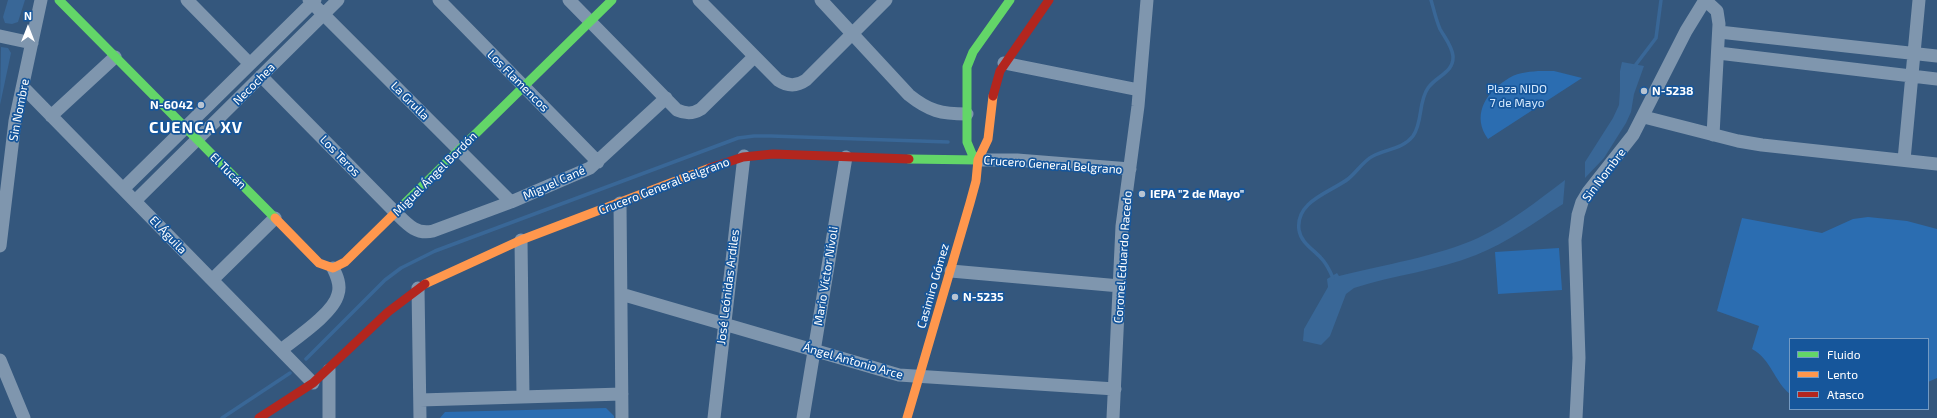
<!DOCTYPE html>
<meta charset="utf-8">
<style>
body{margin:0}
#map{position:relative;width:1937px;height:418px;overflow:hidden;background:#34577d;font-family:"Exo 2",sans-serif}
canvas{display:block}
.legend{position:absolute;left:1789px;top:338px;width:140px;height:72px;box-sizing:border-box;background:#16569b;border:1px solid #739ac3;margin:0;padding:5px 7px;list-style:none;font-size:12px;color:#fff}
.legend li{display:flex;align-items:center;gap:8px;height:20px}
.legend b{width:20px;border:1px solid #739ac3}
.north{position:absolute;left:8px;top:8px;width:40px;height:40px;-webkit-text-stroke:3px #16569b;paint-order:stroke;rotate:0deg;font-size:11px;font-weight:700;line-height:16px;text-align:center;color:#fff}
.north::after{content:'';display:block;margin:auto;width:14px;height:18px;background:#fff;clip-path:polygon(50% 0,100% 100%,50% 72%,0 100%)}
</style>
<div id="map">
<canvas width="1937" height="418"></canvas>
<ul class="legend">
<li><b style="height:5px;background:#63d668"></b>Fluido</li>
<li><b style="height:5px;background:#ff974d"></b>Lento</li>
<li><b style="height:5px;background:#b3261e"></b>Atasco</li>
</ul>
<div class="north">N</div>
</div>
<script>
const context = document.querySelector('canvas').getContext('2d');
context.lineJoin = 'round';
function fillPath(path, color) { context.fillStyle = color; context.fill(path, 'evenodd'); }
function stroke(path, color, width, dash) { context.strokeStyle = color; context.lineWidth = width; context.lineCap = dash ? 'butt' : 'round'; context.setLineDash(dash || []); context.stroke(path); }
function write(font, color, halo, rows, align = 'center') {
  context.font = font + ' "Exo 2",sans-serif'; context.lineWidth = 3.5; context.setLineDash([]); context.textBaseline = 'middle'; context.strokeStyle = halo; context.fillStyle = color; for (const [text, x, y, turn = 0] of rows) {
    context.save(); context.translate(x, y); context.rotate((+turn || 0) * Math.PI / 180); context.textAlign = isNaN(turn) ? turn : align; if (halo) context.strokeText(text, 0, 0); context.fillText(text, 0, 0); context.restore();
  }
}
fillPath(new Path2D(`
 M 1538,71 L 1554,71 L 1582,78 L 1488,139 C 1472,117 1484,94 1506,80 C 1515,73 1527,72 1538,71 Z
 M 1868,217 L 1907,221 L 1937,229 L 1937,378 L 1928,382 L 1928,339 L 1790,339 L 1790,394 C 1774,381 1771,359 1752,349 L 1759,326 L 1717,311 L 1742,218 L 1822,233 L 1853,219 Z
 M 1559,248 L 1562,290 L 1498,294 L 1495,252 Z
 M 606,408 L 614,416 L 614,418 L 440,418 L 445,412 Z`), '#2b6db1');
fillPath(new Path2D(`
 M 8,0 L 25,0 L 18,22 L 12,24 L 5,23 L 3,17 Z
 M 1,47 L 8,48 L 11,53 L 0,105 Z
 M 1622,62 L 1644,66 L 1634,94 L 1631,112 L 1626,123 L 1604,158 L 1585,178 L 1585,162 L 1613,118 L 1619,105 L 1620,90 L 1620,71 Z
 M 1565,180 L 1563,204 C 1535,222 1507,243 1476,255 C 1436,271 1394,275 1354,288 L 1346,294 L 1330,336 L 1321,345 L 1303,341 L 1304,329 L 1328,287 L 1327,279 L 1337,273 L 1339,276 C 1382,265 1439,256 1478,238 C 1510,223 1537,201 1565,180 Z`), '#396797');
stroke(new Path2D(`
 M 1634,67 L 1656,38 L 1661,0
 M 1333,278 C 1330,271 1326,263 1321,258 C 1313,249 1301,243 1299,230 C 1295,201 1331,192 1348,179 C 1357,172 1363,161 1373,156 C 1386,149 1403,149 1413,136 C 1423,122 1418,102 1428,88 C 1436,76 1454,73 1453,56 C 1452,46 1445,38 1440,29 C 1436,20 1434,10 1431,0
 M 306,359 L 385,280 L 401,268 L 435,251 L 738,138 L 754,136 L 771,136 L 948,142
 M 222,418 L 290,373`), '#396797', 3.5);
stroke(new Path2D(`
 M 187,0 L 250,64
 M 309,0 L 511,202
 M 439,0 L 598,162
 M 569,0 L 677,110 C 686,114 693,114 701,109 L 754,57
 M 699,0 L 778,80 C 787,86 796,87 806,80 L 886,0
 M 821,0 L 909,95 C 929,111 941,114 967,114
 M 1705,0 L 1717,11 L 1719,24 L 1713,135
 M 1719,32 L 1937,56
 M 0,36 L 32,43
 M 1718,53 L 1937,79
 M 1004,63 L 1139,90
 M 261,76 L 396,213 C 407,224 416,235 433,231 L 511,202 L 590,168 L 666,98
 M 23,87 L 313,383
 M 51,116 L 115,57
 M 1644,117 L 1738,141 L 1762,145 L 1937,164
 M 978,160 L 1017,160 L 1130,169
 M 1904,160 L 1919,0
 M 123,189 L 315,0
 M 135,201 L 338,0
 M 620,203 L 622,418
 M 521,240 L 523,397
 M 0,246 L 15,121 L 41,0
 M 951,271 L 1120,286
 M 212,280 L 275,218
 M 418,288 L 420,418
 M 621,294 L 899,375 L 1115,389
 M 281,350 C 296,338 334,313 338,294 C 341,285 337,276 333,268
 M 0,360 L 24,418
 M 329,370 L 329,418
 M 420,400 L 622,394
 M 714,418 L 744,156
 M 803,418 L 846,157
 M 1113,418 L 1122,226 L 1138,106 L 1147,0
 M 1576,418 L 1579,358 L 1575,240 L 1578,215 L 1582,202 L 1588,192 L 1633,135 L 1686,31 L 1705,0`), '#7f96ae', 13);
stroke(new Path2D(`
 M 59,0 L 275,218
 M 909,159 L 978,160
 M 978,160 L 972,154 L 967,142 L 967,67 L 973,52 L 1010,0
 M 402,206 L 612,0`), '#63d668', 9);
stroke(new Path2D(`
 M 275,218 L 319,263 L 333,268 L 345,262 L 402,206
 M 425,284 L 521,240 L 710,168
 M 907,418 L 970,203 L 976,181 L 978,160 L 988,139 L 993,96`), '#ff974d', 9);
stroke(new Path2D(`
 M 993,96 L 1000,71 L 1049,0
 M 710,168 L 743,157 L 773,154 L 909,159
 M 259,418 L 313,383 L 388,312 L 425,284`), '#b3261e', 9);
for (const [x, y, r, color] of [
 [1644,91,4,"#b8c4d2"],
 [201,105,4,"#b8c4d2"],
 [1142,194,4,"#b8c4d2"],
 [955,297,4,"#b8c4d2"]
]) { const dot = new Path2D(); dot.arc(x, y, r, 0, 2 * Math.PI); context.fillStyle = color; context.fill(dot); stroke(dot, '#16569b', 1.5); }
write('12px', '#fff', '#16569b', [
 ["Los Flamencos",518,81,45],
 ["Necochea",254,84,-45],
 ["La Grulla",410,101,45],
 ["Sin Nombre",19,110,-79],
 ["Los Teros",340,156,46],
 ["Crucero General Belgrano",1053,165,4],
 ["El Tucán",228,171,45],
 ["Miguel Ángel Bordón",435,174,-45],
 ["Sin Nombre",1604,175,-53],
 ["Miguel Cané",554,183,-24],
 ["Crucero General Belgrano",664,186,-21],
 ["El Águila",168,235,46],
 ["Coronel Eduardo Racedo",1123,257,-86],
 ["Mario Víctor Nívoli",826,276,-81],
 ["Casimiro Gómez",933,286,-74],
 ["José Leónidas Ardiles",728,287,-83],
 ["Ángel Antonio Arce",853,361,16]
]);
write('12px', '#d4e8fc', '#16569b', [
 ["Plaza NIDO",1517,89],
 ["7 de Mayo",1517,103]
]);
write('bold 12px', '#fff', '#16569b', [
 ["N-5238",1652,91],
 ["N-6042",193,105,"right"],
 ["IEPA \"2 de Mayo\"",1150,194],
 ["N-5235",963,297]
], 'left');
context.letterSpacing = '1px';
write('bold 16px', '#fff', '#16569b', [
 ["CUENCA XV",196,128]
]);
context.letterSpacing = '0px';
</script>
